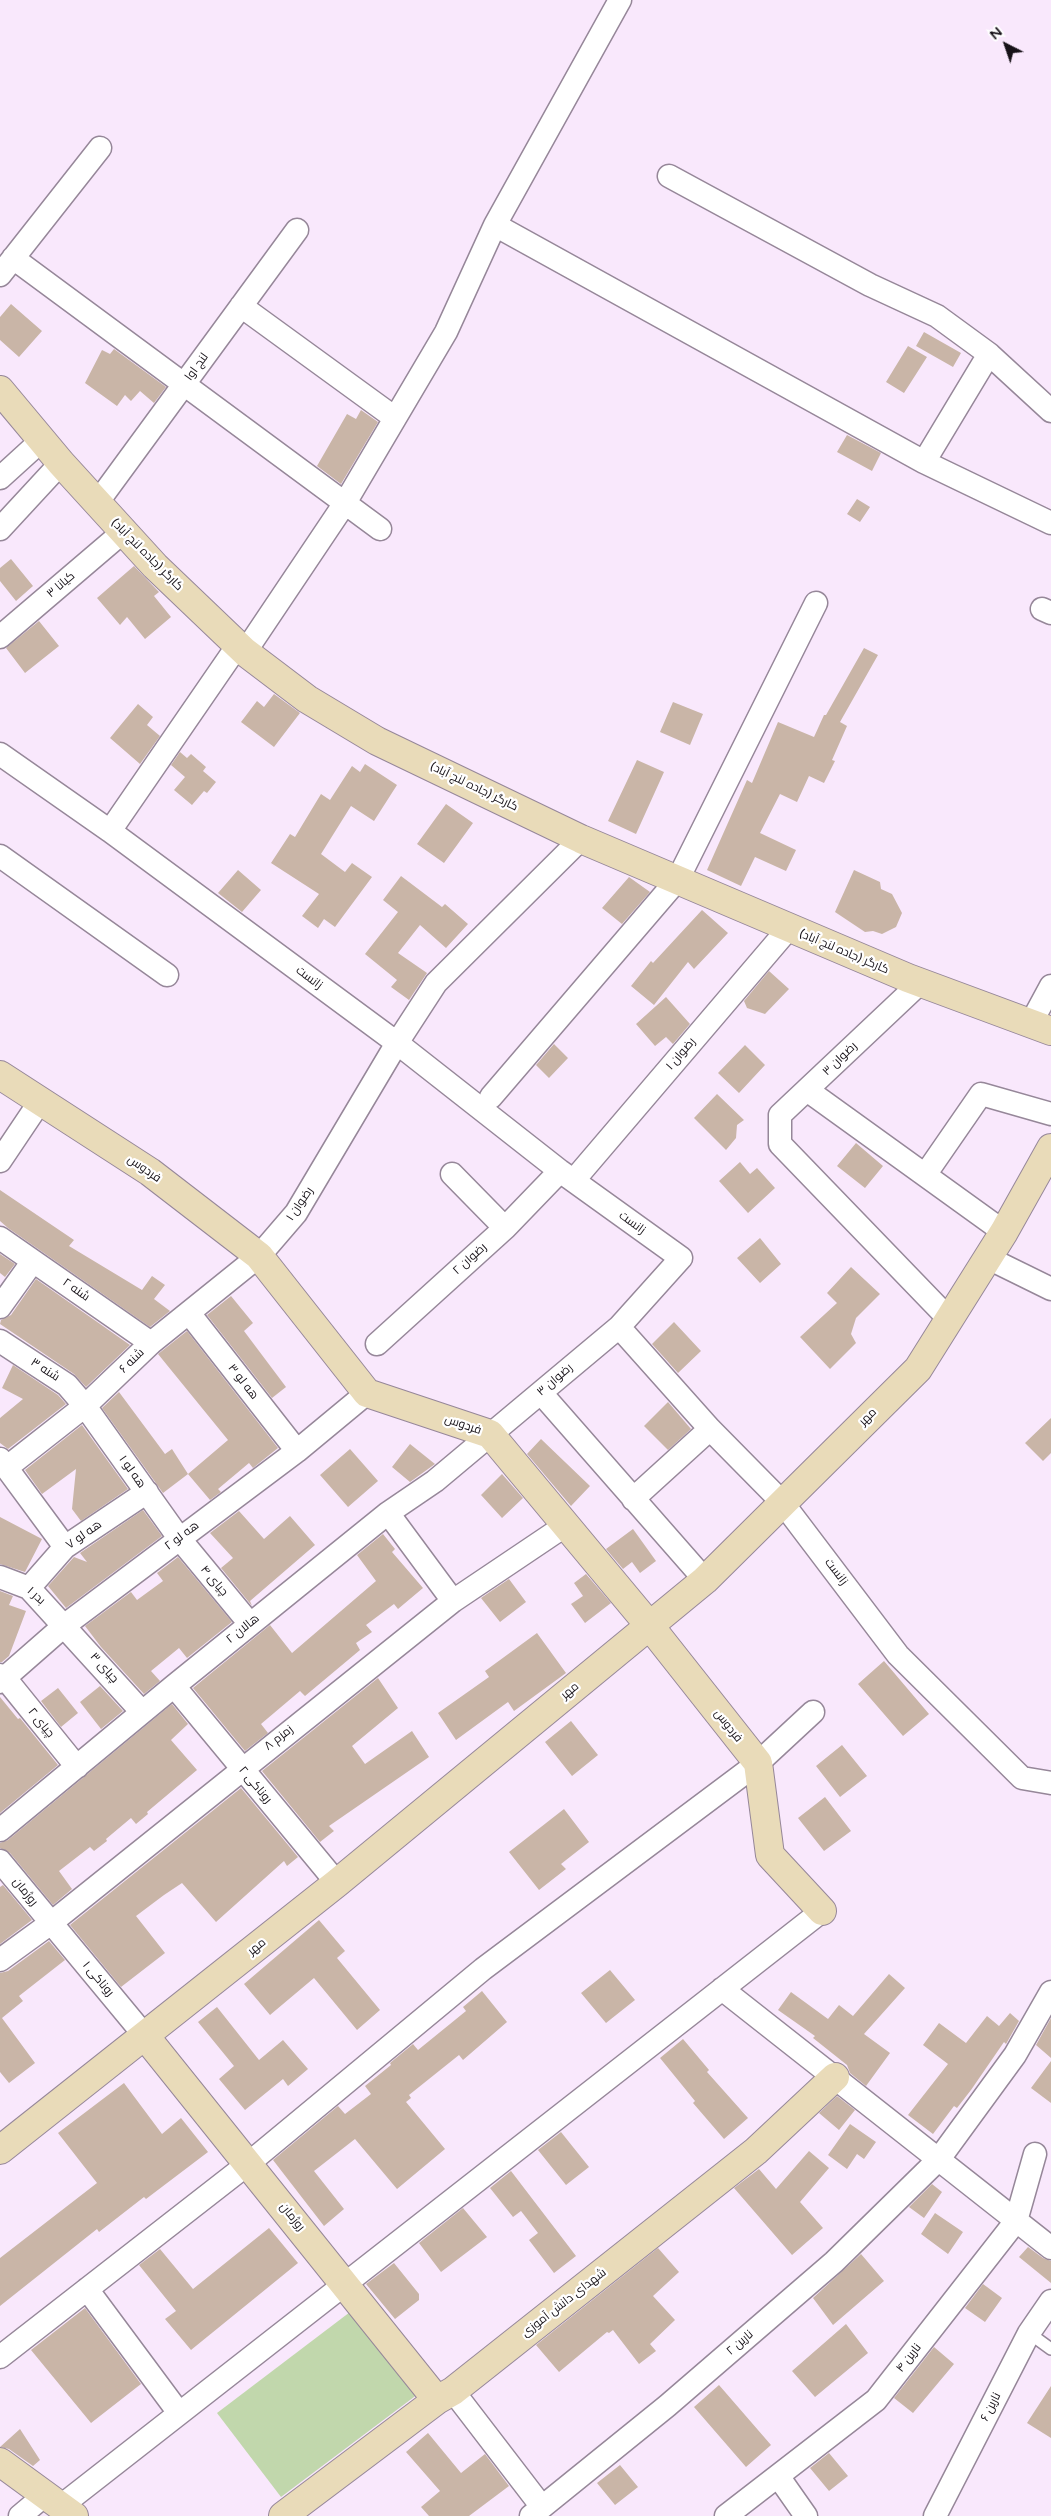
<!DOCTYPE html>
<meta charset="utf-8">
<style>
body{margin:0}
#map{position:relative;width:1051px;height:2516px;overflow:hidden;background:#f9e8fc;font-family:"Varela Round",sans-serif}
canvas{display:block}
.north{position:absolute;left:981px;top:20px;width:50px;height:50px;-webkit-text-stroke:4px #fff;paint-order:stroke;rotate:319deg;font-size:14px;font-weight:700;line-height:20px;text-align:center;color:#171218}
.north::after{content:'';display:block;margin:auto;width:18px;height:22px;background:#171218;clip-path:polygon(50% 0,100% 100%,50% 72%,0 100%)}
</style>
<div id="map">
<canvas width="1051" height="2516"></canvas>
<div class="north">N</div>
</div>
<script>
const context = document.querySelector('canvas').getContext('2d');
context.lineJoin = 'round';
function fillPath(path, color) { context.fillStyle = color; context.fill(path, 'evenodd'); }
function stroke(path, color, width, dash) { context.strokeStyle = color; context.lineWidth = width; context.lineCap = dash ? 'butt' : 'round'; context.setLineDash(dash || []); context.stroke(path); }
function write(font, color, halo, rows, align = 'center') {
  context.font = font + ' "Varela Round",Cairo,sans-serif'; context.lineWidth = 4.5; context.setLineDash([]); context.textBaseline = 'middle'; context.strokeStyle = halo; context.fillStyle = color; for (const [text, x, y, turn = 0] of rows) {
    context.save(); context.translate(x, y); context.rotate((+turn || 0) * Math.PI / 180); context.textAlign = isNaN(turn) ? turn : align; if (halo) context.strokeText(text, 0, 0); context.fillText(text, 0, 0); context.restore();
  }
}
fillPath(new Path2D(`
 M 354,2309 L 418,2394 L 281,2497 L 217,2413 Z`), '#c1d7ac');
fillPath(new Path2D(`
 M 11,304 L 42,331 L 19,357 L 0,340 L 0,317 Z
 M 924,332 L 961,353 L 953,367 L 916,346 Z
 M 908,346 L 927,357 L 904,393 L 886,382 Z
 M 114,349 L 166,387 L 154,403 L 140,391 L 131,401 L 125,395 L 117,406 L 85,383 L 102,350 L 110,354 Z
 M 361,410 L 378,422 L 341,484 L 317,466 L 347,414 L 356,419 Z
 M 847,435 L 881,453 L 872,471 L 837,452 Z
 M 857,499 L 870,507 L 860,522 L 847,514 Z
 M 11,559 L 33,586 L 16,601 L 0,581 L 0,568 Z
 M 134,566 L 159,592 L 154,596 L 171,617 L 145,639 L 127,617 L 120,625 L 97,598 Z
 M 39,621 L 59,646 L 25,673 L 6,648 Z
 M 864,648 L 878,655 L 840,722 L 847,726 L 832,760 L 835,761 L 824,783 L 809,776 L 797,802 L 780,794 L 760,833 L 796,850 L 786,871 L 755,857 L 741,886 L 707,870 L 747,780 L 752,783 L 778,722 L 814,737 L 824,715 L 826,715 Z
 M 274,694 L 300,713 L 274,747 L 241,722 L 257,701 L 264,707 Z
 M 673,702 L 703,714 L 690,745 L 660,732 Z
 M 138,704 L 153,717 L 147,725 L 160,736 L 140,764 L 110,738 Z
 M 180,752 L 187,758 L 191,754 L 206,767 L 203,771 L 216,782 L 207,793 L 204,791 L 192,805 L 174,790 L 185,777 L 171,765 Z
 M 637,760 L 664,772 L 636,834 L 608,821 Z
 M 365,764 L 397,785 L 374,821 L 351,806 L 321,854 L 345,872 L 352,863 L 372,877 L 335,927 L 324,919 L 318,928 L 302,916 L 319,894 L 271,863 L 290,834 L 295,837 L 321,794 L 330,800 L 352,766 L 360,772 Z
 M 446,804 L 473,823 L 444,863 L 417,844 Z
 M 238,870 L 261,890 L 242,912 L 218,893 Z
 M 854,870 L 880,882 L 881,889 L 892,894 L 902,913 L 896,927 L 882,934 L 873,931 L 865,932 L 835,912 Z
 M 401,876 L 442,907 L 445,904 L 468,924 L 446,948 L 420,925 L 398,953 L 427,973 L 409,1000 L 391,987 L 397,980 L 365,954 L 398,912 L 383,900 Z
 M 629,877 L 650,892 L 622,924 L 602,908 Z
 M 702,910 L 728,933 L 694,969 L 688,962 L 654,1005 L 631,986 L 651,961 L 653,963 Z
 M 769,971 L 789,989 L 765,1014 L 747,1008 L 744,1001 Z
 M 666,997 L 690,1024 L 673,1044 L 666,1037 L 655,1046 L 636,1024 Z
 M 554,1044 L 568,1058 L 549,1078 L 536,1065 Z
 M 745,1045 L 765,1065 L 739,1093 L 718,1073 Z
 M 717,1094 L 744,1120 L 737,1125 L 736,1138 L 726,1150 L 694,1118 Z
 M 856,1143 L 883,1166 L 865,1188 L 837,1166 Z
 M 740,1162 L 750,1174 L 757,1168 L 775,1188 L 748,1213 L 719,1181 Z
 M 0,1190 L 74,1240 L 69,1246 L 142,1290 L 152,1276 L 165,1285 L 154,1299 L 170,1311 L 150,1327 L 8,1228 L 0,1221 Z
 M 760,1238 L 781,1264 L 760,1283 L 737,1258 Z
 M 0,1254 L 15,1264 L 5,1277 L 0,1273 Z
 M 851,1267 L 880,1294 L 856,1318 L 851,1334 L 856,1343 L 830,1369 L 800,1337 L 837,1303 L 827,1293 Z
 M 36,1279 L 130,1345 L 86,1387 L 74,1374 L 0,1324 L 1,1320 L 11,1315 Z
 M 231,1296 L 253,1323 L 244,1331 L 286,1387 L 272,1398 L 207,1315 Z
 M 674,1322 L 701,1351 L 678,1373 L 652,1344 Z
 M 187,1331 L 278,1448 L 253,1468 L 249,1463 L 218,1489 L 221,1492 L 210,1500 L 188,1474 L 228,1440 L 158,1354 Z
 M 13,1365 L 58,1395 L 66,1404 L 8,1449 L 0,1443 L 0,1418 L 23,1399 L 2,1388 Z
 M 119,1392 L 165,1454 L 172,1449 L 188,1474 L 163,1493 L 102,1408 Z
 M 668,1402 L 691,1429 L 668,1450 L 644,1426 Z
 M 1051,1418 L 1051,1453 L 1043,1461 L 1025,1443 Z
 M 82,1425 L 128,1489 L 81,1521 L 72,1509 L 76,1469 L 42,1494 L 25,1470 Z
 M 541,1439 L 590,1486 L 571,1506 L 527,1454 Z
 M 410,1444 L 435,1464 L 410,1482 L 392,1467 Z
 M 350,1449 L 378,1481 L 348,1507 L 320,1475 Z
 M 502,1474 L 523,1498 L 502,1518 L 481,1495 Z
 M 143,1510 L 162,1536 L 66,1608 L 48,1586 L 74,1557 L 87,1562 L 80,1553 Z
 M 239,1511 L 264,1539 L 290,1516 L 315,1545 L 250,1601 L 252,1606 L 221,1568 L 233,1558 L 210,1533 Z
 M 0,1517 L 42,1539 L 25,1572 L 0,1564 Z
 M 633,1529 L 656,1561 L 640,1573 L 632,1562 L 623,1569 L 606,1549 Z
 M 383,1534 L 395,1549 L 392,1552 L 423,1588 L 398,1609 L 394,1604 L 366,1625 L 372,1632 L 356,1643 L 360,1650 L 305,1696 L 300,1691 L 261,1724 L 268,1733 L 245,1751 L 193,1688 L 270,1625 L 292,1653 L 376,1581 L 357,1555 Z
 M 178,1557 L 232,1622 L 187,1658 L 179,1648 L 151,1671 L 160,1681 L 144,1694 L 101,1647 L 85,1626 L 131,1592 L 137,1600 L 163,1581 L 157,1573 Z
 M 586,1574 L 611,1603 L 585,1623 L 571,1604 L 583,1596 L 574,1583 Z
 M 509,1579 L 526,1602 L 500,1622 L 481,1598 Z
 M 0,1591 L 13,1596 L 9,1605 L 26,1611 L 9,1656 L 2,1662 L 0,1662 Z
 M 537,1633 L 566,1673 L 514,1711 L 508,1702 L 456,1740 L 438,1713 L 489,1677 L 485,1671 Z
 M 884,1661 L 929,1714 L 903,1736 L 858,1684 Z
 M 378,1678 L 398,1708 L 352,1746 L 365,1764 L 412,1731 L 429,1757 L 329,1826 L 334,1831 L 320,1842 L 262,1771 Z
 M 100,1686 L 123,1711 L 101,1729 L 80,1702 Z
 M 58,1688 L 78,1713 L 61,1727 L 41,1701 Z
 M 0,1697 L 18,1719 L 20,1718 L 58,1765 L 0,1813 Z
 M 172,1704 L 188,1724 L 171,1740 L 197,1770 L 147,1812 L 148,1814 L 136,1824 L 131,1818 L 106,1839 L 107,1841 L 94,1851 L 90,1847 L 59,1871 L 72,1889 L 53,1905 L 10,1853 L 0,1848 L 0,1843 L 8,1840 Z
 M 571,1721 L 598,1755 L 572,1776 L 545,1742 Z
 M 842,1745 L 867,1776 L 840,1797 L 816,1766 Z
 M 241,1788 L 298,1857 L 287,1866 L 284,1861 L 216,1922 L 182,1883 L 164,1895 L 136,1916 L 165,1953 L 121,1987 L 70,1925 Z
 M 825,1797 L 851,1831 L 824,1851 L 798,1818 Z
 M 564,1809 L 589,1842 L 561,1864 L 566,1869 L 539,1890 L 509,1852 Z
 M 3,1885 L 32,1920 L 0,1944 L 0,1887 Z
 M 319,1920 L 345,1951 L 337,1958 L 380,2010 L 357,2030 L 314,1978 L 270,2015 L 244,1984 Z
 M 49,1941 L 65,1960 L 19,1996 L 23,2001 L 2,2018 L 35,2063 L 9,2083 L 0,2072 L 0,1973 L 8,1971 Z
 M 610,1970 L 635,2000 L 606,2023 L 581,1993 Z
 M 889,1974 L 905,1988 L 864,2034 L 890,2053 L 866,2086 L 850,2073 L 847,2065 L 813,2038 L 815,2036 L 778,2010 L 791,1992 L 828,2019 L 839,2005 L 853,2016 Z
 M 482,1991 L 507,2022 L 463,2060 L 459,2055 L 409,2095 L 411,2098 L 406,2102 L 445,2149 L 397,2189 L 355,2139 L 314,2171 L 344,2209 L 324,2226 L 273,2160 L 338,2106 L 345,2114 L 371,2094 L 365,2086 L 391,2065 L 390,2063 L 413,2044 L 418,2050 L 466,2011 L 463,2007 Z
 M 217,2007 L 259,2060 L 283,2040 L 308,2069 L 288,2086 L 283,2079 L 245,2110 L 219,2079 L 234,2066 L 198,2022 Z
 M 1010,2013 L 1019,2021 L 1006,2044 L 1004,2042 L 971,2090 L 957,2108 L 954,2106 L 933,2134 L 908,2115 L 948,2064 L 923,2045 L 939,2023 L 966,2043 L 987,2016 L 999,2026 Z
 M 1051,2018 L 1051,2058 L 1036,2045 Z
 M 683,2039 L 709,2070 L 707,2072 L 748,2118 L 724,2139 L 693,2103 L 695,2101 L 660,2058 Z
 M 1051,2061 L 1051,2103 L 1031,2088 Z
 M 124,2083 L 162,2134 L 181,2118 L 208,2152 L 146,2199 L 144,2197 L 99,2232 L 97,2229 L 0,2306 L 0,2258 L 97,2183 L 58,2133 Z
 M 837,2096 L 855,2110 L 839,2130 L 819,2113 Z
 M 850,2124 L 876,2142 L 864,2159 L 857,2154 L 847,2169 L 828,2155 Z
 M 561,2132 L 589,2167 L 566,2185 L 538,2150 Z
 M 809,2151 L 829,2168 L 800,2202 L 823,2228 L 792,2255 L 734,2188 L 759,2169 L 776,2189 Z
 M 511,2171 L 576,2256 L 554,2273 L 529,2240 L 538,2233 L 521,2211 L 513,2217 L 490,2188 Z
 M 932,2184 L 942,2192 L 924,2218 L 909,2207 Z
 M 463,2208 L 487,2237 L 441,2272 L 419,2243 Z
 M 935,2213 L 963,2232 L 948,2254 L 921,2234 Z
 M 269,2228 L 298,2263 L 191,2350 L 165,2319 L 176,2311 L 139,2265 L 160,2249 L 193,2289 Z
 M 1028,2247 L 1043,2258 L 1051,2261 L 1051,2283 L 1019,2257 Z
 M 658,2248 L 679,2272 L 653,2296 L 675,2320 L 650,2344 L 656,2351 L 639,2364 L 613,2330 L 609,2333 L 607,2332 L 559,2372 L 536,2345 Z
 M 861,2254 L 884,2281 L 833,2325 L 813,2298 Z
 M 394,2263 L 419,2294 L 419,2300 L 395,2319 L 366,2284 Z
 M 983,2284 L 1002,2298 L 985,2322 L 965,2308 Z
 M 85,2308 L 141,2384 L 91,2423 L 31,2350 Z
 M 846,2324 L 868,2353 L 815,2397 L 792,2371 Z
 M 934,2347 L 954,2364 L 913,2413 L 894,2398 Z
 M 719,2385 L 771,2445 L 746,2467 L 694,2407 Z
 M 1051,2386 L 1051,2438 L 1027,2423 Z
 M 20,2429 L 40,2460 L 33,2466 L 9,2449 L 0,2447 Z
 M 428,2433 L 461,2473 L 485,2454 L 509,2486 L 469,2516 L 429,2516 L 421,2507 L 440,2491 L 406,2452 Z
 M 829,2453 L 848,2476 L 829,2491 L 810,2468 Z
 M 620,2465 L 638,2487 L 615,2505 L 597,2483 Z`), '#c9b5a7');
const lane = new Path2D(`
 M 1029,2333 L 1051,2349`);
const street = new Path2D(`
 M 669,176 L 870,285 L 937,316 L 989,354 L 1051,411
 M 495,225 L 924,462 L 1051,523
 M 13,258 L 380,529
 M 0,275 L 100,148
 M 241,306 L 395,418
 M 924,462 L 989,354
 M 0,478 L 32,449
 M 97,503 L 297,230
 M 0,529 L 61,463
 M 1042,609 L 1051,613
 M 0,637 L 123,532
 M 245,652 L 345,503 L 446,332 L 495,225 L 620,0
 M 0,754 L 110,831 L 397,1043 L 560,1171 L 681,1258 L 619,1327 L 710,1429 L 782,1502 L 898,1655 L 1022,1778 L 1051,1783
 M 110,831 L 238,645
 M 0,856 L 167,975
 M 920,983 L 780,1115 L 780,1144 L 949,1319
 M 1031,1023 L 1051,986
 M 807,1090 L 1004,1232
 M 491,1097 L 678,879 L 816,603
 M 0,1161 L 41,1100
 M 452,1174 L 505,1228
 M 925,1175 L 981,1094 L 1051,1114
 M 574,1180 L 789,928
 M 0,1238 L 151,1343
 M 988,1258 L 1051,1289
 M 0,1307 L 33,1261
 M 189,1313 L 297,1451
 M 0,1341 L 67,1385 L 85,1406 L 179,1538 L 250,1624
 M 377,1344 L 505,1228 L 560,1171
 M 541,1393 L 705,1580
 M 0,1459 L 65,1547
 M 6,1468 L 85,1406 L 151,1343 L 259,1256 L 296,1213 L 397,1043 L 436,983 L 581,839
 M 633,1499 L 710,1429
 M 388,1513 L 453,1601
 M 0,1577 L 29,1588 L 142,1712
 M 29,1588 L 65,1547 L 147,1492
 M 0,1675 L 5,1678 L 77,1767
 M 0,1682 L 65,1625 L 297,1451 L 367,1393
 M 174,1686 L 337,1883
 M 0,1830 L 174,1686 L 388,1513 L 435,1481 L 619,1327
 M 0,1861 L 145,2036
 M 0,1960 L 51,1923 L 453,1601 L 566,1525
 M 722,1989 L 1051,2248
 M 87,2289 L 179,2413
 M 0,2357 L 249,2163 L 483,1969 L 758,1763 L 813,1712
 M 453,2391 L 542,2507
 M 778,2476 L 806,2516
 M 61,2506 L 822,1911
 M 20,2516 L 45,2495
 M 531,2516 L 667,2406 L 834,2262 L 939,2159 L 1015,2055 L 1051,1992
 M 726,2516 L 876,2400 L 1016,2221 L 1035,2154
 M 935,2516 L 1029,2333 L 1051,2301`);
const secondary = new Path2D(`
 M 0,390 L 61,463 L 155,566 L 245,652 L 307,699 L 377,741 L 581,839 L 908,978 L 1051,1031
 M 0,1075 L 150,1172 L 259,1256 L 367,1393 L 490,1434 L 649,1625 L 758,1763 L 770,1855 L 822,1911
 M 145,2036 L 437,2400
 M 0,2150 L 337,1883 L 705,1580 L 918,1369 L 1004,1232 L 1051,1148
 M 0,2462 L 74,2516
 M 283,2516 L 437,2400 L 453,2391 L 756,2151 L 835,2077`);
stroke(lane, '#968799', 14);
stroke(street, '#968799', 25);
stroke(secondary, '#968799', 30);
stroke(lane, '#fff', 11);
stroke(street, '#fff', 22);
stroke(secondary, '#e9dbb9', 28);
write('12px', '#171218', '#fff', [
 ["لنج اوا",197,367,-54],
 ["کارگر (جاده لنج آباد)",147,555,45],
 ["کیانا ۳",61,585,-41],
 ["کارگر (جاده لنج آباد)",474,787,26],
 ["کارگر (جاده لنج آباد)",844,952,23],
 ["زانست",309,978,37],
 ["رضوان ۱",681,1054,-49],
 ["رضوان ۳",840,1059,-44],
 ["فردوس",144,1169,35],
 ["رضوان ۱",300,1204,-56],
 ["زانست",632,1223,36],
 ["رضوان ۲",470,1259,-42],
 ["شنه ۲",76,1290,35],
 ["شنه ۶",132,1361,-44],
 ["شنه ۳",45,1370,33],
 ["رضوان ۳",555,1380,-41],
 ["هه لو ۳",243,1382,52],
 ["مهر",868,1417,-45],
 ["فردوس",463,1425,19],
 ["هه لو ۱",132,1472,54],
 ["هه لو ۷",84,1535,-35],
 ["هه لو ۲",182,1536,-37],
 ["زانست",836,1572,53],
 ["چیای ۴",214,1581,50],
 ["بدر ۱",36,1596,42],
 ["هالان ۲",243,1629,-39],
 ["چیای ۳",104,1668,48],
 ["مهر",570,1691,-40],
 ["چیای ۲",41,1723,51],
 ["فردوس",728,1726,52],
 ["زمزم ۸",279,1738,-38],
 ["روناکی ۲",255,1785,50],
 ["روژمان",25,1892,51],
 ["مهر",257,1947,-39],
 ["روناکی ۱",98,1979,50],
 ["روژمان",292,2217,51],
 ["شهدای دانش آموزی",564,2303,-38],
 ["نارین ۲",740,2343,-41],
 ["نارین ۴",909,2358,-52],
 ["نارین ۶",991,2407,-63]
]);
</script>
